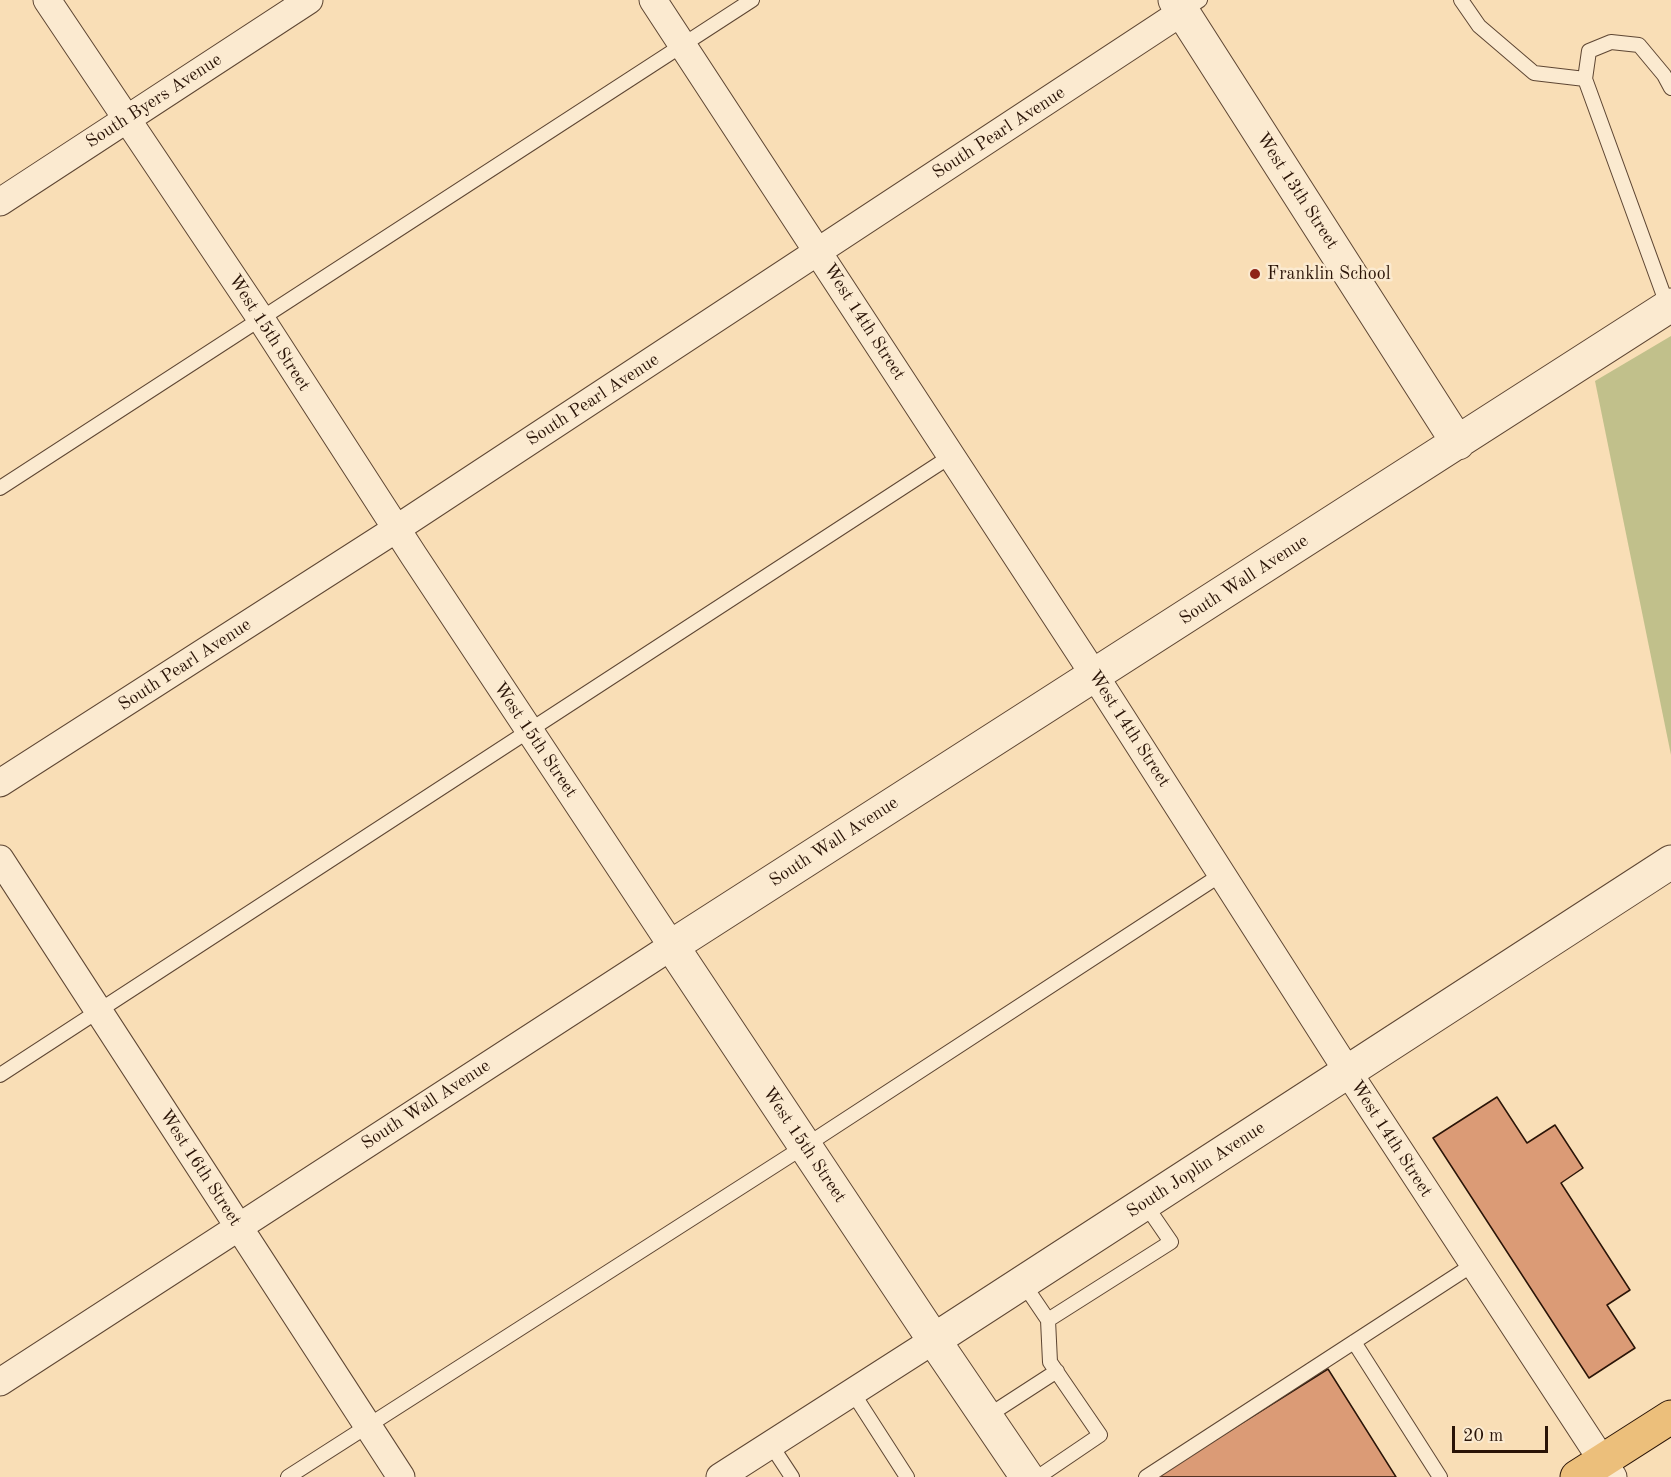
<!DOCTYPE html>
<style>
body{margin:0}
#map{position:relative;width:1671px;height:1477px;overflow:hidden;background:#f9deb6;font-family:"Old Standard TT",serif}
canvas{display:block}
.scale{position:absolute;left:1452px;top:1426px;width:96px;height:27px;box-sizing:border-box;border:3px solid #2a1407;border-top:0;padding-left:8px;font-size:18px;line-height:21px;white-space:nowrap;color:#2a1407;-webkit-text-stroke:4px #fbead0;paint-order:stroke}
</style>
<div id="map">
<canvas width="1671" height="1477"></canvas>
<div class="scale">20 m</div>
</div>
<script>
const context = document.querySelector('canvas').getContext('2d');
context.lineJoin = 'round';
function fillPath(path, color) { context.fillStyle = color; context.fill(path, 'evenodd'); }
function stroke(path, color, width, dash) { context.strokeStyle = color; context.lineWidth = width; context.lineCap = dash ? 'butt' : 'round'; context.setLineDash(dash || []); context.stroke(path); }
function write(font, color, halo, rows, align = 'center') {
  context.font = font + ' "Old Standard TT",serif'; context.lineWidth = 5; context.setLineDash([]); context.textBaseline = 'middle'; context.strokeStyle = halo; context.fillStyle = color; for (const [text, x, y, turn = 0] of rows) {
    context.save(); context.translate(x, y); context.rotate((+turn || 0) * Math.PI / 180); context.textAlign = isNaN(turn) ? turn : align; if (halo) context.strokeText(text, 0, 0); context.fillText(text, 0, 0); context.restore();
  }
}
fillPath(new Path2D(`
 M 1671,336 L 1671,755 L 1595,381 Z`), '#c1c08b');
const building = new Path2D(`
 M 1497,1097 L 1527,1143 L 1555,1125 L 1583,1168 L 1561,1183 L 1630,1290 L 1607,1305 L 1635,1348 L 1589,1378 L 1433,1138 Z
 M 1328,1369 L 1396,1477 L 1156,1477 Z`);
fillPath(building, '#db9b76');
stroke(building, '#2a1407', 1.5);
const service = new Path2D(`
 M 1461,0 L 1479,26 L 1534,73 L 1585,79
 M 1182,12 L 1200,0
 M 1668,307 L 1585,79 L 1589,51 L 1611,42 L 1639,45 L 1664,75 L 1671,88
 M 0,488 L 752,0
 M 0,1075 L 951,456
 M 1023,1283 L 1048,1320
 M 1354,1342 L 1440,1477
 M 853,1393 L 907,1477
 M 986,1417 L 1057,1371
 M 771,1445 L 792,1477
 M 288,1477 L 805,1146 L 1222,874
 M 1038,1477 L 1100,1435 L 1050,1362 L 1048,1320 L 1171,1242 L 1145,1204
 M 1146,1477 L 1474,1264`);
const minor = new Path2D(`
 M 653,0 L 1095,676 L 1348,1072 L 1613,1477
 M 0,202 L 309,0
 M 0,783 L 396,529 L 1182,12
 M 0,859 L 401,1477
 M 0,1382 L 672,946 L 414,556 L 261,319 L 47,0
 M 720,1477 L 934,1340`);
const tertiary = new Path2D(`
 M 1175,0 L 1458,443
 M 934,1340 L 1671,862
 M 1027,1477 L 934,1340 L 672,946 L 1671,305`);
const primary = new Path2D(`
 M 1577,1477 L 1671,1417`);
stroke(service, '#5e4633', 16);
stroke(minor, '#5e4633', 29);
stroke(tertiary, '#5e4633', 35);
stroke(primary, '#2a1407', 35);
stroke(service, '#fbead0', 14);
stroke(minor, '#fbead0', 27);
stroke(tertiary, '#fbead0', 33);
stroke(primary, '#ecbf7b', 33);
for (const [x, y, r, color] of [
 [1255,274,6,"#8f2418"]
]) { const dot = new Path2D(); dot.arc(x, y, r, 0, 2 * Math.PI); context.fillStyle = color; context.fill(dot); stroke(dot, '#fbead0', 2); }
write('18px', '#2a1407', '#fbead0', [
 ["South Byers Avenue",154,101,-33],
 ["South Pearl Avenue",999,133,-33],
 ["West 13th Street",1297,191,57],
 ["West 14th Street",864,322,57],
 ["West 15th Street",269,333,57],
 ["South Pearl Avenue",593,400,-33],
 ["South Wall Avenue",1244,580,-33],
 ["South Pearl Avenue",185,665,-33],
 ["West 14th Street",1129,729,57],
 ["West 15th Street",535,740,56],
 ["South Wall Avenue",834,842,-33],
 ["South Wall Avenue",426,1105,-33],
 ["West 14th Street",1391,1139,57],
 ["West 15th Street",804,1145,56],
 ["West 16th Street",200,1168,57],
 ["South Joplin Avenue",1196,1170,-33]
]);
write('18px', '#2a1407', '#fbead0', [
 ["Franklin School",1267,274]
], 'left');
</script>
